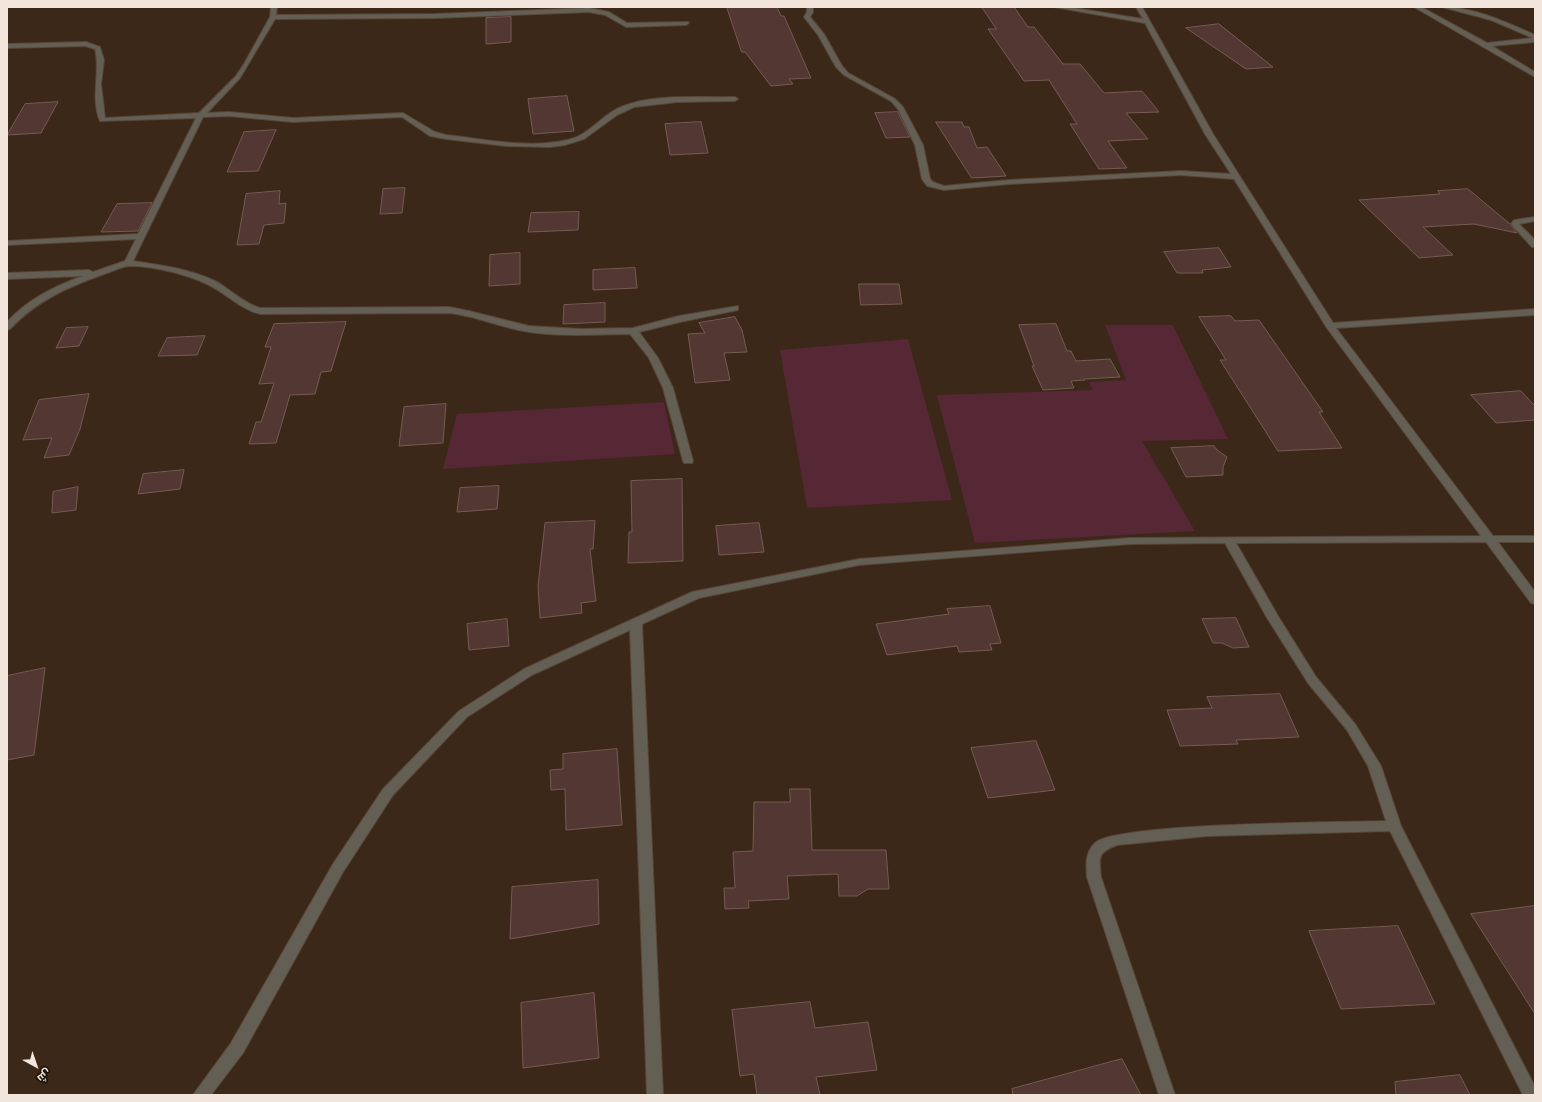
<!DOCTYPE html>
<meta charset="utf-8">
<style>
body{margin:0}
#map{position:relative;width:1542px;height:1102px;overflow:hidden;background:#3b2818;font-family:"Fira Sans Condensed",Cairo,sans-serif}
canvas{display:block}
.frame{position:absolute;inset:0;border:8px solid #f2e5db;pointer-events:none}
.north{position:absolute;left:16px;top:1046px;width:40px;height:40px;-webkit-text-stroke:3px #1c130c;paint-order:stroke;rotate:140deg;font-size:11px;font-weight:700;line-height:16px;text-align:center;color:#f2e5db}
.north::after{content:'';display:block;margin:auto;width:14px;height:18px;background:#f2e5db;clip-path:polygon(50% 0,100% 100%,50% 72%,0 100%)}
</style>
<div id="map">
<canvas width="1542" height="1102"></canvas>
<div class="frame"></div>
<div class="north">ش</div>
</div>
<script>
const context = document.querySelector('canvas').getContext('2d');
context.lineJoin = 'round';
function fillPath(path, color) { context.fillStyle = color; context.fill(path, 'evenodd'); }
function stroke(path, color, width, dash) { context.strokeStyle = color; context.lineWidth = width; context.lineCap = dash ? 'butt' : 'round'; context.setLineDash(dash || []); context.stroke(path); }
fillPath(new Path2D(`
 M 1105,325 L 1173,325 L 1228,439 L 1142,441 L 1195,531 L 975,543 L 937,395 L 1093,390 L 1088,382 L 1126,380 Z
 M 908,339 L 952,500 L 807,508 L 780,350 Z
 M 664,402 L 675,454 L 443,469 L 457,414 Z`), '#562735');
const building = new Path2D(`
 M 727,7 L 777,7 L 781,16 L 784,16 L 811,78 L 789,79 L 793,84 L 771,86 L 745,52 L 742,52 Z
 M 982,7 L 1014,7 L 1028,27 L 1034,27 L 1063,64 L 1080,64 L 1104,93 L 1142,91 L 1159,112 L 1126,113 L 1148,139 L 1108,141 L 1127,168 L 1099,169 L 1070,124 L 1077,124 L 1049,80 L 1024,81 L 988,29 L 996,29 Z
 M 511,17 L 511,42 L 486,44 L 486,18 Z
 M 1219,24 L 1273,67 L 1246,69 L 1186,28 Z
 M 567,96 L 574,131 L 533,134 L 528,99 Z
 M 58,102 L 41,133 L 7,135 L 25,104 Z
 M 898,112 L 910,137 L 886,138 L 875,113 Z
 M 701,122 L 708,153 L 670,155 L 665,124 Z
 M 936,122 L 962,122 L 964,127 L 969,127 L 977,148 L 987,147 L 1006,176 L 972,178 Z
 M 276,130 L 258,171 L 227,172 L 244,132 Z
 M 405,188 L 402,213 L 380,214 L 383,189 Z
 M 1468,189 L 1510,224 L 1517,233 L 1474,224 L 1423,227 L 1453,255 L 1419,258 L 1359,200 L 1440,194 L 1438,191 Z
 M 280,191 L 279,204 L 286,203 L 284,223 L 264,225 L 259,244 L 237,245 L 246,194 Z
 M 152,203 L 138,231 L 101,232 L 117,204 Z
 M 579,212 L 578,230 L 528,232 L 531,213 Z
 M 1219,248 L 1231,267 L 1202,270 L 1203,273 L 1177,273 L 1164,252 Z
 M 520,253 L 520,284 L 489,286 L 490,255 Z
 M 635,268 L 637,288 L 593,290 L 593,270 Z
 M 859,284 L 899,284 L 902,304 L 861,305 Z
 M 605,303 L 605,322 L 563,324 L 564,305 Z
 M 1231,316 L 1235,321 L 1259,320 L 1323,412 L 1319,412 L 1342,448 L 1278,451 L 1220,360 L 1226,360 L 1199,317 Z
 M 735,317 L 742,330 L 747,352 L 724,353 L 730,380 L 695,383 L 688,334 L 705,333 L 699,323 Z
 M 346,322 L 331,371 L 321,372 L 315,394 L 290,395 L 276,443 L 249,444 L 256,422 L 261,422 L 274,383 L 259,384 L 271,347 L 265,347 L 274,324 Z
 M 1056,324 L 1067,351 L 1071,351 L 1076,361 L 1110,359 L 1120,377 L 1084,379 L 1085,380 L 1071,381 L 1074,388 L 1043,390 L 1032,366 L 1034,366 L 1019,325 Z
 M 88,327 L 79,346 L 56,348 L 66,328 Z
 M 205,336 L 197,355 L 158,356 L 167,338 Z
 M 1521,391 L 1535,406 L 1535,420 L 1496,423 L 1471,395 Z
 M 89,394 L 80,429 L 69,455 L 44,458 L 52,438 L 23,440 L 39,400 Z
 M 446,404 L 443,443 L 399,446 L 404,407 Z
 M 1214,446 L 1217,450 L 1227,457 L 1223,467 L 1223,475 L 1186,477 L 1171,448 Z
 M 184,470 L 180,489 L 138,494 L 143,474 Z
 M 682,479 L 683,561 L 628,563 L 629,532 L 632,532 L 631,481 Z
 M 499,486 L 497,509 L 457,512 L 460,488 Z
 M 78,487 L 76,510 L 52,513 L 53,492 Z
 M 595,521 L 593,549 L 590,549 L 596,601 L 581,603 L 582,613 L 540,618 L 538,586 L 545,523 Z
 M 759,523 L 764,552 L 719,555 L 716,526 Z
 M 990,606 L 1001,643 L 990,644 L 992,650 L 959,652 L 957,646 L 887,655 L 876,624 L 949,614 L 947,609 Z
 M 1236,618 L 1249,647 L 1233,648 L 1222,643 L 1213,643 L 1202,619 Z
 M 507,619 L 509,646 L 469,650 L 467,624 Z
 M 45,668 L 34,755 L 7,760 L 7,676 Z
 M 1280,694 L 1299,737 L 1236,740 L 1238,744 L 1180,746 L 1167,710 L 1212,708 L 1207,697 Z
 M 1036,741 L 1055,790 L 988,798 L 971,748 Z
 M 617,749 L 622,825 L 566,830 L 565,789 L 551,790 L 550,770 L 563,769 L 563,754 Z
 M 790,789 L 810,789 L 812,850 L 886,850 L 889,889 L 868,889 L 857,896 L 839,896 L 838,874 L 787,876 L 789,899 L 748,901 L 749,908 L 725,909 L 724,888 L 735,888 L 733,852 L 753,851 L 754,802 L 790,802 Z
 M 598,880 L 599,924 L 510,939 L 512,887 Z
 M 1535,906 L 1535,1014 L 1471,914 Z
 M 1398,926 L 1435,1004 L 1341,1009 L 1309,931 Z
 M 594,993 L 599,1058 L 523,1068 L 521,1003 Z
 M 810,1002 L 815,1028 L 868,1022 L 877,1070 L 816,1077 L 820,1095 L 757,1095 L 754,1074 L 740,1076 L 732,1010 Z
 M 1122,1059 L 1141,1095 L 1013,1095 L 1012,1089 Z
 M 1460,1075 L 1470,1095 L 1396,1095 L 1395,1082 Z`);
fillPath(building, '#523732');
stroke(building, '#775a55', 1);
const minor = new Path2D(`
 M 271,7 L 277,7 L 276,15 L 435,14 L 589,8 L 609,12 L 627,23 L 688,22 L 689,23 L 686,25 L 626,27 L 605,15 L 589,12 L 435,18 L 275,19 L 240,78 L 207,113 L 229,112 L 293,118 L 403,113 L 435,132 L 446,135 C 485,139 528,149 567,140 C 589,136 601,115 621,107 C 653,93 700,98 735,97 L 738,99 L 735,101 L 677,102 L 634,107 L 617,115 L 584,139 L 565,145 L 550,147 L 506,146 L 446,139 L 430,136 L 402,117 L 293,122 L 229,116 L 203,117 L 133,261 C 161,265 190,269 215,281 C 230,289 243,303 260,308 L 449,307 L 469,311 L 529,326 L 581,329 L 633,328 L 679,316 L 738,306 L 738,310 L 680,322 L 639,332 L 658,358 L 673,388 L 693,461 L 692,463 L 684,463 L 683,461 L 663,388 L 649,358 L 630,334 C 597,334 563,337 529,332 C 502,328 477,316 449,313 L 260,314 C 240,309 226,293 207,284 C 186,274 153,266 130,266 C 123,266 114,271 107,273 C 70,286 37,300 10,329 L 7,330 L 7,322 C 28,299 54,286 83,276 L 7,279 L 7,273 L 89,270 L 93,272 L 125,261 L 136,239 L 7,245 L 7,241 L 138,234 L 196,118 L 100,121 C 90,98 101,72 95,49 L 85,46 L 7,48 L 7,44 L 86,42 L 100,47 L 104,60 L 101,84 L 105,118 L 199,113 L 236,76 L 244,64 L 270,17 Z
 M 807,7 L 813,7 L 813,12 L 810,17 L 824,34 L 842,66 L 848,73 L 895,99 L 903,107 L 923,145 L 930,179 L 933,182 L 944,186 L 1009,180 L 1181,171 L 1231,174 L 1205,134 L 1145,23 L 1054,7 L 1068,7 L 1143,19 L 1136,7 L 1142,7 L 1213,134 L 1333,323 L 1535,309 L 1535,315 L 1336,328 L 1493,536 L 1535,536 L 1535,542 L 1498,542 L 1535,592 L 1535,604 L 1531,603 L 1486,542 L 1236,543 L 1278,616 L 1316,677 L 1355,724 L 1381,766 L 1401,826 L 1535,1087 L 1535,1095 L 1523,1095 L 1390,831 L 1208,836 L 1117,845 C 1097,853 1099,857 1101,877 L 1175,1095 L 1159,1095 L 1087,877 C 1086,864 1085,853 1095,843 C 1114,823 1345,822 1386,821 L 1368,766 L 1347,730 L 1308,683 L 1266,616 L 1225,543 L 1130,544 L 859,565 L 699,598 L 642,624 L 663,1095 L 647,1095 L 630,630 L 532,675 L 467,717 L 393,795 L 343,872 L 243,1053 L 211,1095 L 193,1095 L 231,1043 L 333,864 L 383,789 L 459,711 L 524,669 L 692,592 L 859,559 L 1130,538 L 1481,536 L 1327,328 L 1234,179 L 1181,175 L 1009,184 L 944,190 L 927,186 L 922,179 L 915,145 L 898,109 L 891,101 L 844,75 L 836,67 L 818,35 L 804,17 L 807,12 Z
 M 1414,7 L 1421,7 L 1487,43 L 1533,38 L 1491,20 L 1442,7 C 1474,7 1506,22 1535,35 L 1535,42 L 1492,46 L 1535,72 L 1535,77 Z
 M 1535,217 L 1535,221 L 1519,224 L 1535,240 L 1535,247 L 1532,247 L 1511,224 L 1514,220 Z`);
stroke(minor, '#584637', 2);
fillPath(minor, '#645f55');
</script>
